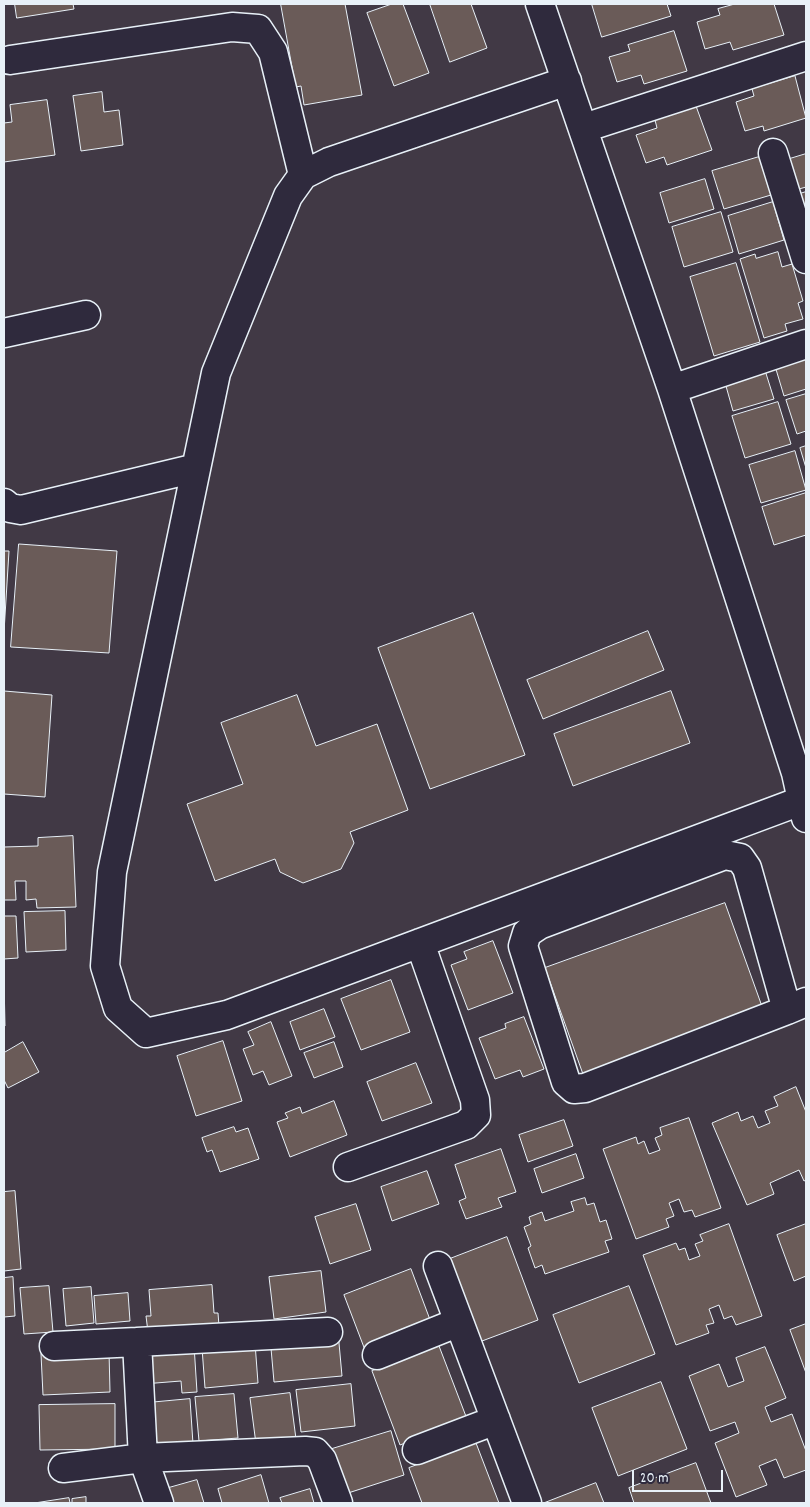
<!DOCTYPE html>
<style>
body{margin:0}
#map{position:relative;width:810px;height:1507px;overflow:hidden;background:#413945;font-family:Dekko,sans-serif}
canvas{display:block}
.frame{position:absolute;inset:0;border:5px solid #e8f1f8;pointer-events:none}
.scale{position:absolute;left:632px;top:1470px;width:91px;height:22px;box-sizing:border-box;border:2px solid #e8f1f8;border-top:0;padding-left:6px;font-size:15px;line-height:18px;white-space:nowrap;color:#e8f1f8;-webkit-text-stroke:4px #2f2a3d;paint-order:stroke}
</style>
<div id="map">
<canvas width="810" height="1507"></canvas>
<div class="frame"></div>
<div class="scale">20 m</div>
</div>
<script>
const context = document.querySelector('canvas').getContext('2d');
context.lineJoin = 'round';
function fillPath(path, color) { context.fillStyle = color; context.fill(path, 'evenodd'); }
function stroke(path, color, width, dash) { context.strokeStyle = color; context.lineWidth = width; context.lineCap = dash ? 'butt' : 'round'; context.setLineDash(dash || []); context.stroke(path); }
const building = new Path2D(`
 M 15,4 L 73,4 L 74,9 L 17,18 Z
 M 281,4 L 345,4 L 362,95 L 304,105 L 301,86 L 296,87 Z
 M 392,4 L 403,4 L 429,73 L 394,86 L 367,13 Z
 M 430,4 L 471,4 L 487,48 L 450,62 Z
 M 592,4 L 667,4 L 671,16 L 602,37 Z
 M 735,4 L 774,4 L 784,35 L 733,50 L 730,42 L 705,49 L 697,22 L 720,15 L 718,9 Z
 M 674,31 L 687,71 L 644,84 L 641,75 L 617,82 L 609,57 L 630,51 L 628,45 Z
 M 795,76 L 806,118 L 764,131 L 763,126 L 745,131 L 736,102 L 754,96 L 752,89 Z
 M 102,92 L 104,112 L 119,110 L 123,145 L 81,151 L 73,96 Z
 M 47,100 L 55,155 L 4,162 L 4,123 L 12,122 L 10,105 Z
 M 696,106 L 712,150 L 667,165 L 664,157 L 646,163 L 636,135 L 657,128 L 655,120 Z
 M 806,154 L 806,187 L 792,191 L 783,161 Z
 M 759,157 L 771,195 L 724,209 L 712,171 Z
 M 705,179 L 714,209 L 669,223 L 660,193 Z
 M 806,192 L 806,235 L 793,196 Z
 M 773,202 L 784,240 L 739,254 L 728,216 Z
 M 721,212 L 733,252 L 684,267 L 672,227 Z
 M 778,252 L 782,267 L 792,264 L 803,301 L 798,303 L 803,319 L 785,324 L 787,331 L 764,338 L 740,259 L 755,254 L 756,258 Z
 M 736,263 L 760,342 L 714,356 L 690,277 Z
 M 806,346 L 806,389 L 784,396 L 772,356 Z
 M 764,367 L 774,399 L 733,411 L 724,379 Z
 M 806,394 L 806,431 L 797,434 L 786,400 Z
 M 778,402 L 791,444 L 745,458 L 732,416 Z
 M 806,446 L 806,468 L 800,448 Z
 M 795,451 L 806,490 L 761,503 L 749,465 Z
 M 806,493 L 806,535 L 774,545 L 762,507 Z
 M 19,544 L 117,551 L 109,653 L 11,647 Z
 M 4,551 L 9,551 L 4,632 Z
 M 473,613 L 525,755 L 430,789 L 378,648 Z
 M 648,631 L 664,670 L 543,719 L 527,680 Z
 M 4,691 L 52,695 L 45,797 L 4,794 Z
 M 671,691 L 690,743 L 573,786 L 554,734 Z
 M 297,695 L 316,746 L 377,724 L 408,810 L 350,832 L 354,843 L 341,869 L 303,883 L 280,872 L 275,859 L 215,881 L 187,804 L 243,784 L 221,723 Z
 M 73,836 L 76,907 L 37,908 L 36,899 L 26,900 L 26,881 L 15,881 L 16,900 L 4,900 L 4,909 L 4,847 L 38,846 L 38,838 Z
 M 725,903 L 764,1012 L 584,1077 L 545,968 Z
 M 65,911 L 66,950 L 26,952 L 24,912 Z
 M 4,916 L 16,916 L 18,958 L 4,959 Z
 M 493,941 L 513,993 L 468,1010 L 451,965 L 467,959 L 464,952 Z
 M 4,980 L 5,1026 L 4,1026 Z
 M 391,980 L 410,1032 L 361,1050 L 341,999 Z
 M 324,1009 L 335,1037 L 300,1050 L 290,1022 Z
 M 524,1017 L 544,1069 L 523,1077 L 520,1070 L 495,1079 L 479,1038 L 506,1028 L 505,1024 Z
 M 271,1022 L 292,1076 L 269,1085 L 263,1071 L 253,1075 L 243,1049 L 254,1045 L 248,1032 Z
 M 223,1041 L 242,1101 L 196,1116 L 177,1056 Z
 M 23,1042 L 39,1072 L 8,1088 L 4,1080 L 4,1053 Z
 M 334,1042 L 343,1067 L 314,1078 L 304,1053 Z
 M 416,1063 L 432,1103 L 382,1121 L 367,1082 Z
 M 796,1087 L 806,1112 L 806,1180 L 804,1181 L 799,1170 L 770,1183 L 774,1194 L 747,1205 L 712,1123 L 738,1112 L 741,1121 L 753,1116 L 758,1128 L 770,1123 L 765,1111 L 778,1106 L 774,1097 Z
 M 334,1101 L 347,1135 L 290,1157 L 277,1122 L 288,1118 L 285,1113 L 300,1107 L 302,1113 Z
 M 689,1118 L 721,1208 L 695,1217 L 692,1210 L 684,1212 L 679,1199 L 669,1203 L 674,1216 L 666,1219 L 669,1227 L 636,1239 L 603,1149 L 636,1137 L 638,1144 L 644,1141 L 649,1154 L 660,1150 L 655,1138 L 662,1135 L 660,1128 Z
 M 564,1120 L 573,1146 L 528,1162 L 519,1135 Z
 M 234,1127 L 236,1132 L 248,1128 L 259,1159 L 220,1172 L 212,1150 L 207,1152 L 202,1138 Z
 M 501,1149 L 516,1192 L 498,1198 L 502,1207 L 466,1219 L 459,1201 L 466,1198 L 455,1165 Z
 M 576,1154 L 584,1178 L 542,1193 L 534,1169 Z
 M 427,1171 L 439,1204 L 392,1221 L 381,1187 Z
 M 15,1191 L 21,1269 L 4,1271 L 4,1192 Z
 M 585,1198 L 587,1205 L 594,1203 L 600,1222 L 606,1220 L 612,1239 L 605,1241 L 609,1252 L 545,1274 L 542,1265 L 535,1268 L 528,1248 L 531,1246 L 524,1227 L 531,1224 L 529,1217 L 542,1212 L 545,1221 L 574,1211 L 571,1202 Z
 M 356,1204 L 371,1250 L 330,1264 L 315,1217 Z
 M 729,1224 L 762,1316 L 736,1325 L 732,1316 L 724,1319 L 719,1305 L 709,1309 L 714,1323 L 706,1325 L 709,1333 L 676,1345 L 643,1255 L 676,1243 L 679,1250 L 685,1248 L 689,1260 L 700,1256 L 695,1244 L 703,1241 L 700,1235 Z
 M 806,1224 L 806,1276 L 794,1281 L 777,1235 Z
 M 507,1237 L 538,1320 L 474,1344 L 442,1262 Z
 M 411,1269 L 432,1325 L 365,1350 L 344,1295 Z
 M 321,1271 L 326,1312 L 274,1319 L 269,1277 Z
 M 13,1277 L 15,1316 L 4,1317 L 4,1278 Z
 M 212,1285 L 214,1313 L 218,1313 L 219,1326 L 148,1332 L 146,1316 L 151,1316 L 149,1290 Z
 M 49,1286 L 53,1332 L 24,1334 L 20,1288 Z
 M 629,1286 L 655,1354 L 579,1383 L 553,1315 Z
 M 91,1287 L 94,1323 L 66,1326 L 63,1289 Z
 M 128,1293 L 130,1321 L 96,1324 L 94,1296 Z
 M 806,1324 L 806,1373 L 790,1330 Z
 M 338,1332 L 342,1376 L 274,1382 L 270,1337 Z
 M 255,1343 L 258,1383 L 205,1388 L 202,1348 Z
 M 194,1345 L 197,1392 L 182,1393 L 181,1381 L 143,1384 L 150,1349 Z
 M 439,1346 L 467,1419 L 400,1445 L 372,1371 Z
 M 765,1347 L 786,1398 L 765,1407 L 771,1422 L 792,1414 L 806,1451 L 806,1470 L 784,1478 L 776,1459 L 759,1466 L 767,1485 L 736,1497 L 715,1443 L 739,1433 L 735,1422 L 710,1431 L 689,1376 L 719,1364 L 728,1387 L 744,1381 L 736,1358 Z
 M 109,1351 L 110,1392 L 43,1395 L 41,1354 Z
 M 661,1382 L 687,1449 L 618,1476 L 592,1408 Z
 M 351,1384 L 355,1426 L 301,1432 L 296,1390 Z
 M 290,1393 L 296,1439 L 256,1444 L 250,1398 Z
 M 234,1394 L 238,1438 L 199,1441 L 195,1397 Z
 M 190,1399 L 193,1444 L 151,1447 L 147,1403 Z
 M 115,1404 L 115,1449 L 40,1450 L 39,1405 Z
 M 391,1431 L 404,1475 L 345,1494 L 332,1449 Z
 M 476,1443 L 499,1503 L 422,1503 L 409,1468 Z
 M 696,1463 L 711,1503 L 634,1503 L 629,1488 Z
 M 261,1475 L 269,1503 L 222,1503 L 218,1489 Z
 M 197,1480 L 204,1503 L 162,1503 L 158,1491 Z
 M 596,1483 L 604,1503 L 544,1503 Z
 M 310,1489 L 314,1503 L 282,1503 L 280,1498 Z
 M 86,1497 L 86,1503 L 72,1503 L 72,1499 Z
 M 69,1498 L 70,1503 L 35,1503 Z`);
fillPath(building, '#6a5b58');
stroke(building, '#e8f1f8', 1);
const minor = new Path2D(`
 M 540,4 L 672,389 L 796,773 L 806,818
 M 10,60 L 232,27 L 258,29 L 273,52 L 303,175
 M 567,81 L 329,162 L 303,175 L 288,196 L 216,373 L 112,872 L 105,966 L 118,1008 L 146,1033 L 227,1015 L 806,799
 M 584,128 L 806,56
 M 773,153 L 806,259
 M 4,333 L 86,315
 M 672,389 L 806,344
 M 4,503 L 10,508 L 21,510 L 196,468
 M 787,1010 L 747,868 L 740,858 L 725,855 L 539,925 L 527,933 L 523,946 L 566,1082 L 574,1089 L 585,1088 L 787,1010 L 806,1002
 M 348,1167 L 466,1125 L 476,1115 L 475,1100 L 420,943
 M 438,1266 L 527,1503
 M 54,1346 L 137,1342
 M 377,1355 L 459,1322
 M 417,1450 L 496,1420
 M 63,1468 L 143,1458 L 137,1342 L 328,1332
 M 159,1503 L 143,1458 L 305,1451 L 315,1452 L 322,1460 L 338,1503`);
stroke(minor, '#e8f1f8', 31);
stroke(minor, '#2f2a3d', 28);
</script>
